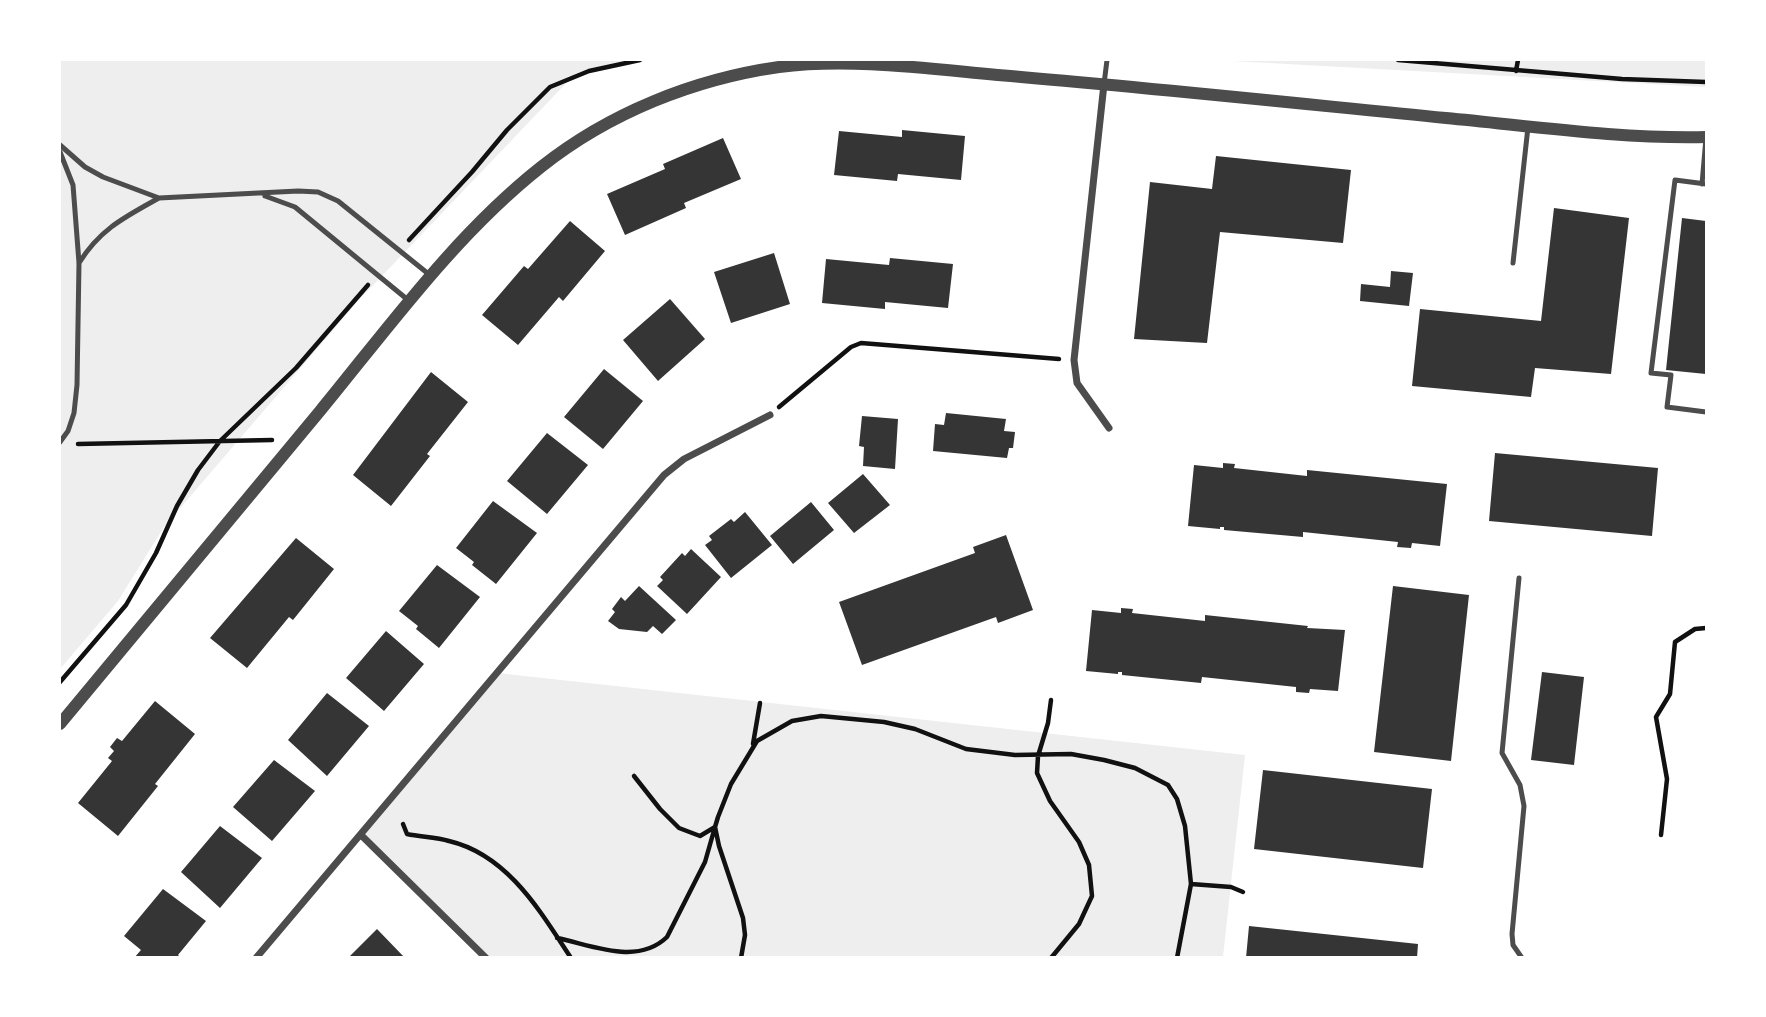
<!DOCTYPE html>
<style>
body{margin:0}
#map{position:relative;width:1766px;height:1017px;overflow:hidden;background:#fff;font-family:"Archivo Narrow",sans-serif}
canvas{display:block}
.frame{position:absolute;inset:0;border:61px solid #fff;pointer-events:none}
</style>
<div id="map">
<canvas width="1766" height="1017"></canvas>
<div class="frame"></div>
</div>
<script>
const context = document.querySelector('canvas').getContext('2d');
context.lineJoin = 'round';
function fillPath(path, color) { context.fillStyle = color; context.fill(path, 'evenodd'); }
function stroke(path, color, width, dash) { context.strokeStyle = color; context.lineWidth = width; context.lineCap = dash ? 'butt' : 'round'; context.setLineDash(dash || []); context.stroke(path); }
fillPath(new Path2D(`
 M 60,60 L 632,60 L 573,76 L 358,301 L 164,527 L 118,601 L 60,669 Z
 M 1214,60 L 1706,60 L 1706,87 Z
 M 497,673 L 1245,755 L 1223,957 L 486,957 L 361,835 Z`), '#eee');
fillPath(new Path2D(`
 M 902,130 L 965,136 L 961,180 L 898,174 L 897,181 L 834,175 L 839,131 L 902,137 Z
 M 723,138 L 741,179 L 684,203 L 686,208 L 625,235 L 607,194 L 665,169 L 663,164 Z
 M 1216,156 L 1351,170 L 1343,243 L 1220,232 L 1207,343 L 1134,339 L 1150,182 L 1212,189 Z
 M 1554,208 L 1629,218 L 1611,374 L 1535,368 L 1531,397 L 1412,386 L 1420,309 L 1541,321 Z
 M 1682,218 L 1706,221 L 1706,374 L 1666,370 Z
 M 570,221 L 605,251 L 563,301 L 559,297 L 518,345 L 482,315 L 524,266 L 528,269 Z
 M 774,253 L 790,304 L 731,323 L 714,272 Z
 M 890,258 L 953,264 L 948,308 L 885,302 L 885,309 L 822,303 L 826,259 L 889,265 Z
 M 1391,271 L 1413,273 L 1409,306 L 1360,301 L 1361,284 L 1390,287 Z
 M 670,299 L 705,339 L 658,381 L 623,340 Z
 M 604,369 L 643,401 L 603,449 L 564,417 Z
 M 431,372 L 468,402 L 427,454 L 430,456 L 391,506 L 353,475 Z
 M 946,413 L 1006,419 L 1004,431 L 1015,432 L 1013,448 L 1009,448 L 1007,458 L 933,451 L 935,424 L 944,425 Z
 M 862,416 L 898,419 L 895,469 L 863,466 L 864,447 L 859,446 Z
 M 547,433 L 588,465 L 547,514 L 507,481 Z
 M 1495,453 L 1658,468 L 1652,536 L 1489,521 Z
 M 1223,463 L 1235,464 L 1234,468 L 1307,476 L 1307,470 L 1447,484 L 1440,546 L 1412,543 L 1411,548 L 1397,547 L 1398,542 L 1303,532 L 1303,537 L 1224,530 L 1224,527 L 1220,527 L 1220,529 L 1188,526 L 1194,465 L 1223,468 Z
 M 863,474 L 890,505 L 854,533 L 828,503 Z
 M 493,501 L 537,533 L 496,584 L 472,565 L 474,562 L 456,548 Z
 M 811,502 L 834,530 L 793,564 L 770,536 Z
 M 745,512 L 772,545 L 731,578 L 705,545 L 712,540 L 709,536 L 731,519 L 734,522 Z
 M 1006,535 L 1033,610 L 998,623 L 996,617 L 862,665 L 839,602 L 975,553 L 973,547 Z
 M 296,538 L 334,569 L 293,620 L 289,617 L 247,668 L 210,638 Z
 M 691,549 L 721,577 L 687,614 L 657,586 L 663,580 L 660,577 L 682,553 L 685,556 Z
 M 437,565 L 480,597 L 439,648 L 416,629 L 418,626 L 399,611 Z
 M 639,586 L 676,620 L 662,634 L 653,626 L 647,632 L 619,629 L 608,621 L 615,612 L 612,609 L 621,597 L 625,601 Z
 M 1393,586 L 1469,595 L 1451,761 L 1374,752 Z
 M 1121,608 L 1133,609 L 1132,613 L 1205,621 L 1205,615 L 1308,626 L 1307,628 L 1345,630 L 1338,691 L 1310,689 L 1309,693 L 1296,692 L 1296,687 L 1202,677 L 1201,683 L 1122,675 L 1122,672 L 1118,672 L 1118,674 L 1086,671 L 1092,610 L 1121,613 Z
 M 386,631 L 424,664 L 384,711 L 346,678 Z
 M 1542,672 L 1584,677 L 1574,765 L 1531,760 Z
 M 327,693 L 369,726 L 327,776 L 288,740 Z
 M 155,701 L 195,734 L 155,784 L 158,786 L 118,836 L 78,803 L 112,761 L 108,758 L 114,751 L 110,747 L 117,738 L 122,741 Z
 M 274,760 L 315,791 L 272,841 L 233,807 Z
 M 1263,770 L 1432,789 L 1423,868 L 1254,849 Z
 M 220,826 L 262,858 L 220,908 L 181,872 Z
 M 163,889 L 206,921 L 178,955 L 181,958 L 134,958 L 141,950 L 124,936 Z
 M 1249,926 L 1418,944 L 1417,958 L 1246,958 Z
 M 377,929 L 405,958 L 348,958 Z`), '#353535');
stroke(new Path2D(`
 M 1398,60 L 1622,79 L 1706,82
 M 1516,71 L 1518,60
 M 409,240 L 472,172 L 507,130 L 550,87 L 589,71 L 640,60
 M 779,407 L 851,347 L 861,343 L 1059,359
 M 78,444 L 272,440
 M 60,682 L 126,605 L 156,553 L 177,506 L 198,470 L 220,441 L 296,368 L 368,285
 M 753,744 L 760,703
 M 403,824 L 407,834 C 421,837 436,837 449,841 C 508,855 540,911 571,958
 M 1661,835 L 1667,779 L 1656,717 L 1670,694 L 1675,642 L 1695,629 L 1706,628
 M 1191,884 L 1231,887 L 1243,892
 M 557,938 C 592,945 637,966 667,937 L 705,862 L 715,827 L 700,836 L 679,828 L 660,809 L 634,776
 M 741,958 L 745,935 L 743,918 L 719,846 L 715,827 L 718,817 L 731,784 L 757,741 L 792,721 L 821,716 L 884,722 L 915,729 L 966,749 L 1015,755 L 1071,754 L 1104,760 L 1135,768 L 1168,785 L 1177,799 L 1185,826 L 1191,884 L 1177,958
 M 1051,958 L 1079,924 L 1092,896 L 1089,865 L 1079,842 L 1050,801 L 1037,773 L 1038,756 L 1048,723 L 1051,700`), '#111', 4.5);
stroke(new Path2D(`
 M 1104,84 L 1107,60
 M 60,145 L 85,167 L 103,177 L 159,198 L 298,191 L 318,192 L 338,201 L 431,276
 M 60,152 L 73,185 L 79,263 L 77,385 L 74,413 L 68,431 L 60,442
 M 1702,184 L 1706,138
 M 1706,184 L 1675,180 L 1651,373 L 1671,375 L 1667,407 L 1706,412
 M 265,196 L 295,207 L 408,300
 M 79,263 C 100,229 125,217 159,198
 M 1513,263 L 1528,127
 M 1519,578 L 1502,753 L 1520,785 L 1524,806 L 1512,934 L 1513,945 L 1522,958`), '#4c4c4c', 5);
stroke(new Path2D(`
 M 1104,84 L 1074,360 L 1077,383 L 1109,428
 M 361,835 L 486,958
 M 256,958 L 664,475 L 684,459 L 770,415`), '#4c4c4c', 7);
stroke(new Path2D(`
 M 60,724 C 147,620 234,516 320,411 C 389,327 455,235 541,167 C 609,113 694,79 779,67 C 857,57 943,71 1021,77 C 1163,89 1304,104 1446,118 C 1532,126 1620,139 1706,137`), '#4c4c4c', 12);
</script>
